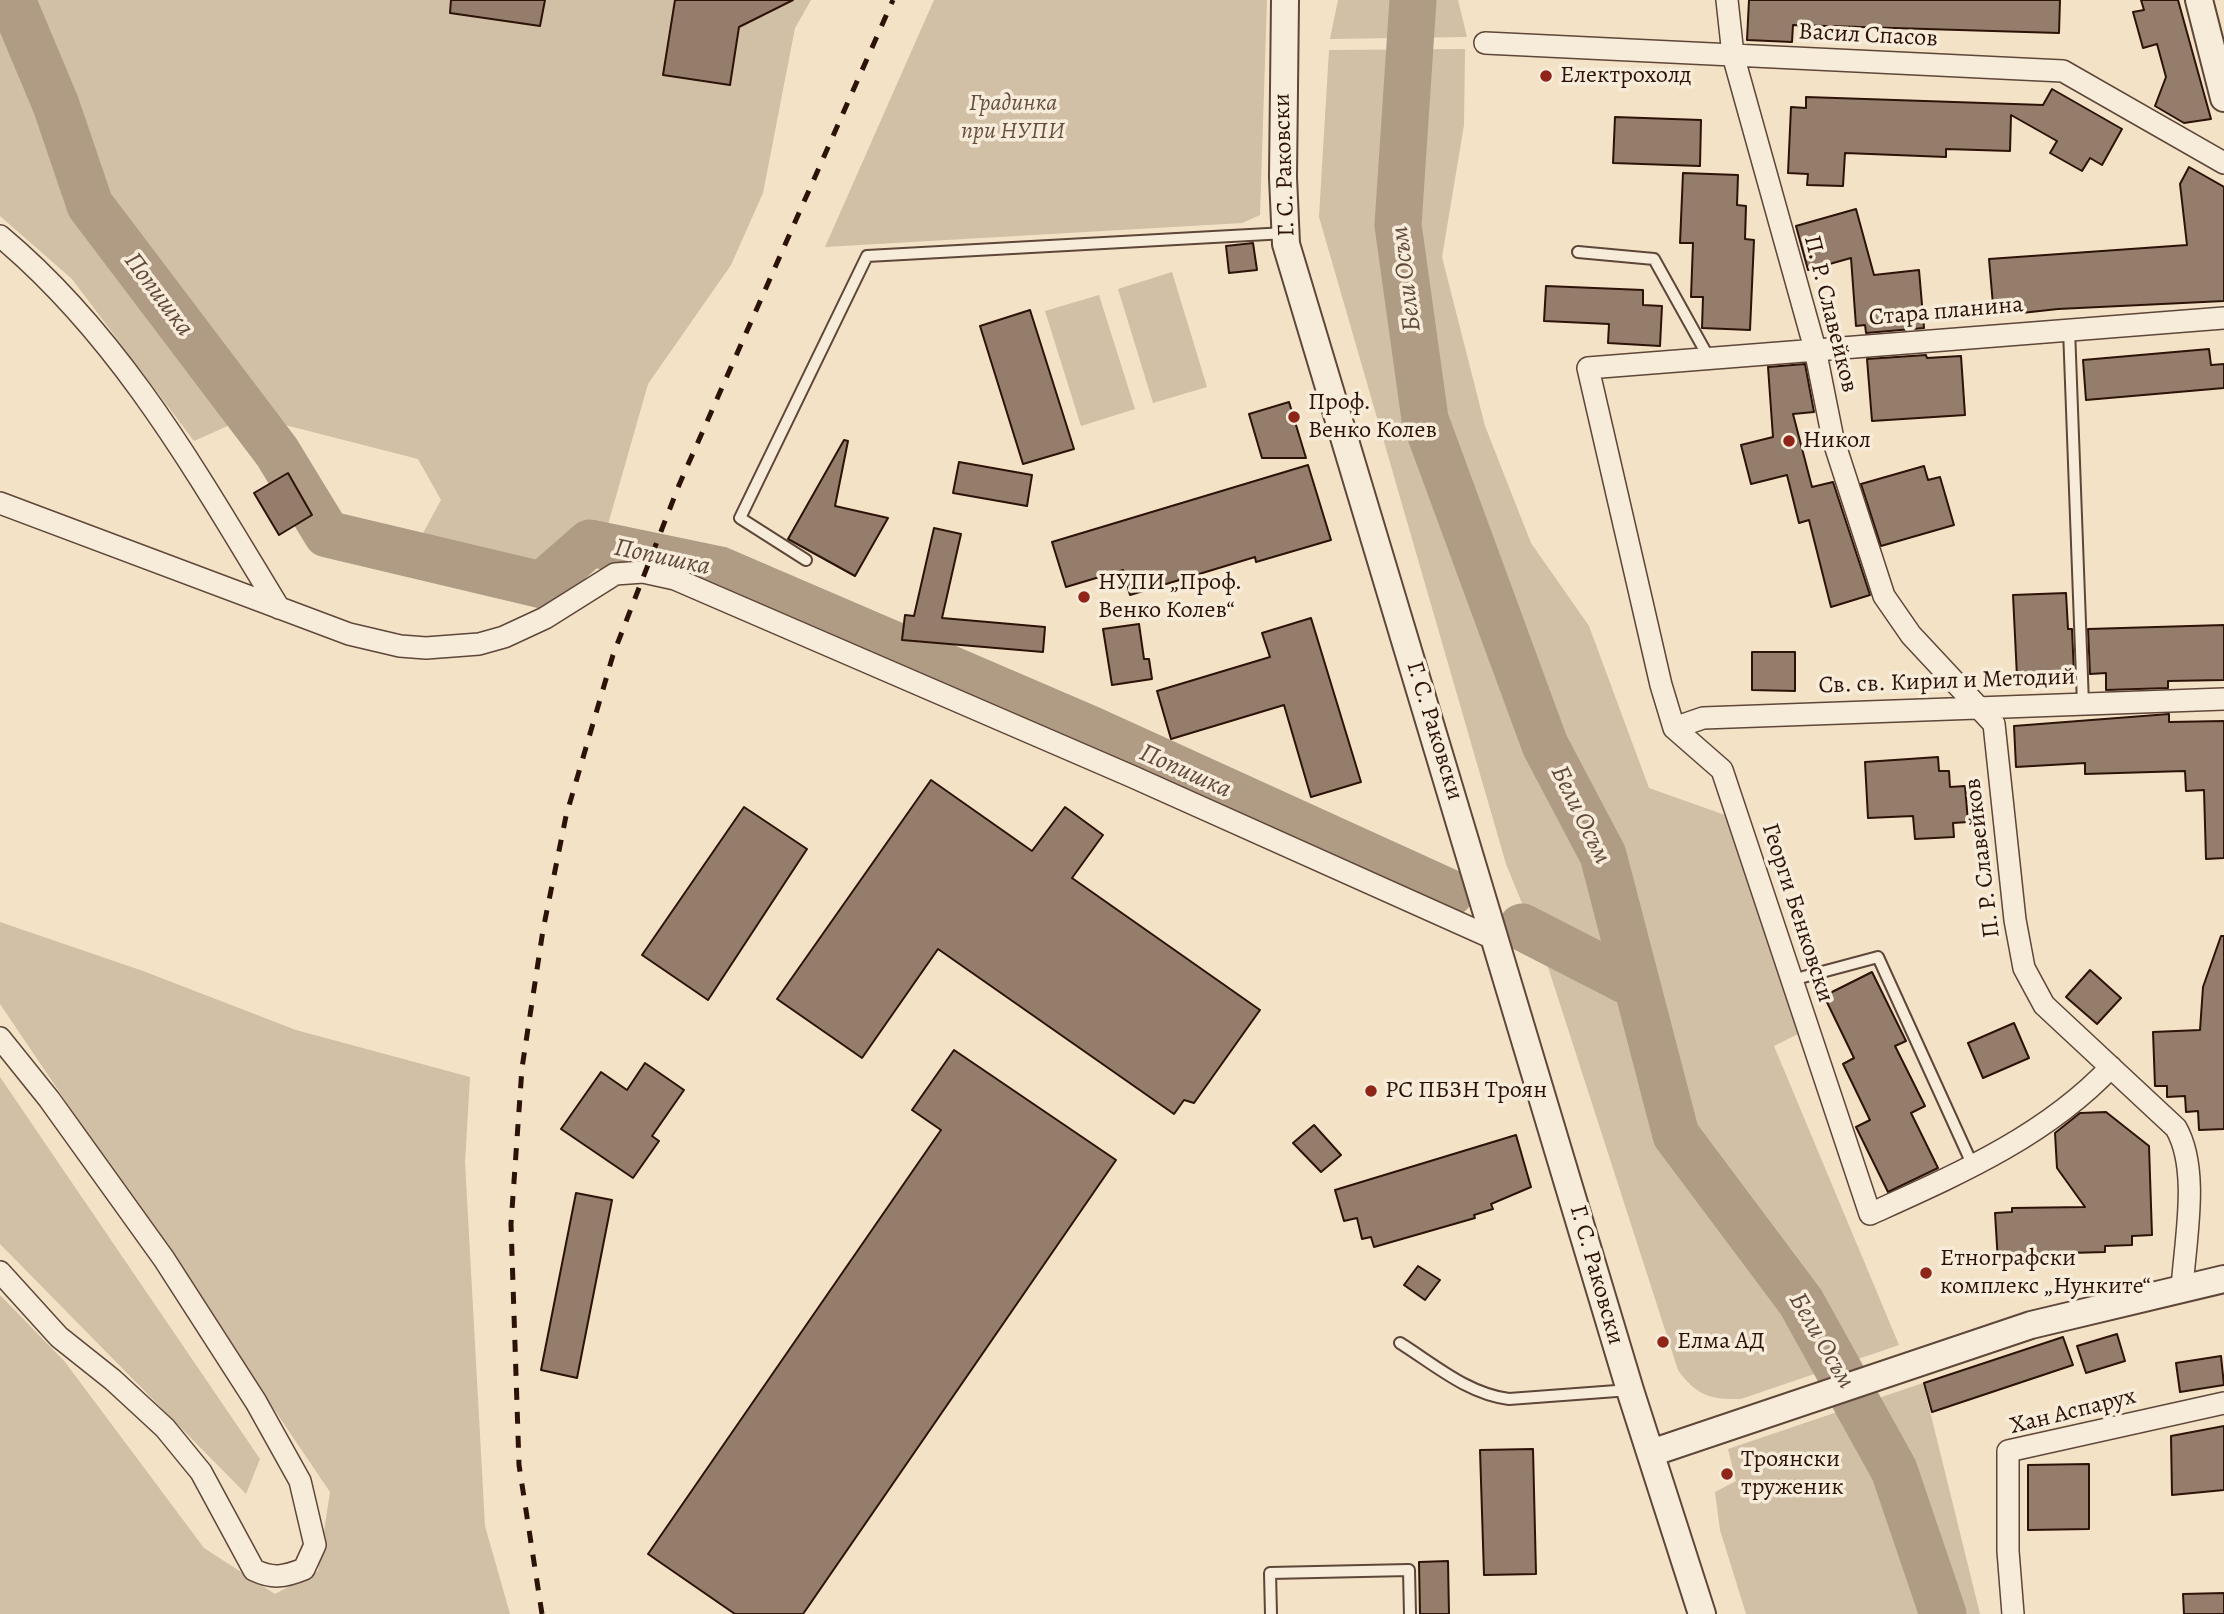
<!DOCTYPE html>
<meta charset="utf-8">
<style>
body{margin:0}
canvas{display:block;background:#f3e2c6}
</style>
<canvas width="2224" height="1614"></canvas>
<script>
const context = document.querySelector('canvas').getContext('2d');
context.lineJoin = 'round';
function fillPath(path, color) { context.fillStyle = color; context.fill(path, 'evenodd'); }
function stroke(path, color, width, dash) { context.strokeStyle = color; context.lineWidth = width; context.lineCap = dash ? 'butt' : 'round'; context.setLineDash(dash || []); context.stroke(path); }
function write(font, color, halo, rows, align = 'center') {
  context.font = font + ' Alegreya,serif'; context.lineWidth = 7; context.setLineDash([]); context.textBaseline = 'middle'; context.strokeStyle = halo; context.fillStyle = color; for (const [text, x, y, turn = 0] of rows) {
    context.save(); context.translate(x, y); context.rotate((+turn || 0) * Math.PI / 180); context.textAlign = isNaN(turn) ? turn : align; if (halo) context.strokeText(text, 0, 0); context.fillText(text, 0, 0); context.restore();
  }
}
fillPath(new Path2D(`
 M 0,0 L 811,0 L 795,28 L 763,193 L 731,265 L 648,384 L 597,563 L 567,564 L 520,574 L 416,546 L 441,500 L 418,459 L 250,416 L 194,441 L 72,279 L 0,216 Z
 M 934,0 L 1267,0 L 1260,215 L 1242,223 L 825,247 Z
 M 1338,0 L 1458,0 L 1467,37 L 1330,39 Z
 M 1465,49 L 1464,125 L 1442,257 L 1485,426 L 1531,543 L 1589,626 L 1649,788 L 1739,820 L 1806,1030 L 1774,1046 L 1899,1345 L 1741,1399 C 1710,1400 1696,1395 1678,1370 L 1548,967 L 1506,864 L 1319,217 L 1329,50 Z
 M 1172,272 L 1207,387 L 1153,403 L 1118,289 Z
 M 1099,295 L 1135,409 L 1081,426 L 1045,311 Z
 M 707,557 L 1362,833 L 1451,885 L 1456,894 L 1454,899 L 1441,904 L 692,585 Z
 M 0,922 L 143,971 L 296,1030 L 470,1077 L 465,1162 L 485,1526 L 510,1614 L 0,1614 L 0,1295 L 65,1362 L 204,1548 L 275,1594 L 318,1571 L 330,1492 L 0,1004 Z
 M 0,1077 L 260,1459 L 246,1494 L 0,1244 Z
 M 1923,1383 L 1980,1614 L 1746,1614 L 1720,1530 L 1715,1492 L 1736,1481 L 1728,1449 Z`), '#d1bfa6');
stroke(new Path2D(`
 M 12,0 L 56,105 L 90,205 L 277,452 L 327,534 L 542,585 L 590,543 L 720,570 L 1090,729 L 1450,893
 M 1413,0 L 1398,225 L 1425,419 L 1545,745 L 1603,855 L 1676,1135 L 1801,1302 L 1894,1470 L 1943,1614
 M 1522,927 L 1637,986`), '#b09b85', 47);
const building = new Path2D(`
 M 451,0 L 545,0 L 540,26 L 450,13 Z
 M 675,0 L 793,0 L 739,27 L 730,85 L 663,75 Z
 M 1749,0 L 2060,0 L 2059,33 L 1793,25 L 1792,42 L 1747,40 Z
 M 2141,0 L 2178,0 L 2211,119 L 2184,123 L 2155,106 L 2166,77 L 2157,44 L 2143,48 L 2133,12 L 2144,10 Z
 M 2052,89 L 2122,129 L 2102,165 L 2090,158 L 2082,171 L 2050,153 L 2057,141 L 2011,115 L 2010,151 L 1946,149 L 1946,157 L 1845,153 L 1843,186 L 1807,185 L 1808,174 L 1788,173 L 1791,107 L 1806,108 L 1806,97 L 2043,105 Z
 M 1615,117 L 1701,120 L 1700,166 L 1613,163 Z
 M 2189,167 L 2224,187 L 2224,301 L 2058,309 L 1994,316 L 1989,259 L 2187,245 L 2180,184 Z
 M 1683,173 L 1738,175 L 1737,205 L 1746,206 L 1745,239 L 1754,240 L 1750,330 L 1702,328 L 1703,297 L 1691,297 L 1693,243 L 1680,243 Z
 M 1856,209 L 1874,275 L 1919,270 L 1924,328 L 1866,333 L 1865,325 L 1856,326 L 1851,258 L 1808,270 L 1796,226 Z
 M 1253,243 L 1257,270 L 1229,273 L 1226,246 Z
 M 1546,286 L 1643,290 L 1643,305 L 1662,306 L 1660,346 L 1608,343 L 1609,324 L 1544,321 Z
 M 1030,310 L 1074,449 L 1023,464 L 980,326 Z
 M 2209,349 L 2211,365 L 2224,364 L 2224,388 L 2086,400 L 2083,360 Z
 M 1926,355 L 1927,358 L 1961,356 L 1965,415 L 1872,421 L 1867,359 Z
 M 1805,364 L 1814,412 L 1793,414 L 1812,487 L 1833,482 L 1870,595 L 1831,607 L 1809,520 L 1799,523 L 1787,475 L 1751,484 L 1741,445 L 1773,437 L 1768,367 Z
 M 1289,402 L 1306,458 L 1262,458 L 1249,414 Z
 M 844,440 L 848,441 L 835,506 L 888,518 L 855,576 L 788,539 Z
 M 959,462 L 1032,475 L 1027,506 L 953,493 Z
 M 1308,465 L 1331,540 L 1256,562 L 1255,557 L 1130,595 L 1123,570 L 1066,587 L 1052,542 Z
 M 1924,466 L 1928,480 L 1940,477 L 1954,525 L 1881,546 L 1861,484 Z
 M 288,473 L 312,515 L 279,535 L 254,493 Z
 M 934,528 L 961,534 L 942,618 L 1045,627 L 1043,652 L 902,640 L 905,615 L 914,616 Z
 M 2066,593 L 2068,629 L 2072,629 L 2074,674 L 2017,677 L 2013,595 Z
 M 1311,618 L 1361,782 L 1311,797 L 1284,705 L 1171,739 L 1157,691 L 1270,657 L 1262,633 Z
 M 1139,624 L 1144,659 L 1149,659 L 1152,679 L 1112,685 L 1103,629 Z
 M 2224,625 L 2224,680 L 2168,681 L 2168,688 L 2106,690 L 2106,673 L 2090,674 L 2088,629 Z
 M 1752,652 L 1795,652 L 1795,691 L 1752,690 Z
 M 2169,714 L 2169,722 L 2224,721 L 2224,858 L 2206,859 L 2204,790 L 2186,791 L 2185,771 L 2085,774 L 2085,763 L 2016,767 L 2014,726 Z
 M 1938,757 L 1939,771 L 1949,771 L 1950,787 L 1965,786 L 1968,822 L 1953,823 L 1954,837 L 1915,839 L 1913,816 L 1868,818 L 1865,762 Z
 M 931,780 L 1032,851 L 1065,807 L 1103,835 L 1072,878 L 1260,1010 L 1194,1103 L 1184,1100 L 1174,1114 L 938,949 L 862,1058 L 777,999 Z
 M 744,807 L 807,849 L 708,1000 L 642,955 Z
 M 2221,936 L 2224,936 L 2224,1129 L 2199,1130 L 2198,1111 L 2186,1112 L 2185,1096 L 2167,1097 L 2167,1086 L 2155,1086 L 2153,1032 L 2200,1030 L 2203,987 Z
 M 2090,970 L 2121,998 L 2097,1024 L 2066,997 Z
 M 1872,972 L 1906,1041 L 1895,1046 L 1925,1106 L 1911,1113 L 1938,1168 L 1888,1192 L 1856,1127 L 1870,1120 L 1843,1064 L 1854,1058 L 1824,996 Z
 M 2014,1023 L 2029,1058 L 1983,1078 L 1968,1043 Z
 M 954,1050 L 1116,1160 L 803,1614 L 735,1614 L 648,1554 L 941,1130 L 912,1110 Z
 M 645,1063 L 684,1090 L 652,1136 L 659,1141 L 633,1178 L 561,1129 L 601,1072 L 627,1090 Z
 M 2106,1112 L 2149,1146 L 2152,1235 L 2132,1236 L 2132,1245 L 2105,1246 L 2105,1252 L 2069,1253 L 2069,1259 L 1998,1262 L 1995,1213 L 2012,1212 L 2012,1208 L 2085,1207 L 2057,1168 L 2055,1133 L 2080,1113 Z
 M 1314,1125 L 1341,1155 L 1321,1172 L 1293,1143 Z
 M 1516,1135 L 1531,1187 L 1491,1204 L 1493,1209 L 1474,1215 L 1475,1218 L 1374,1247 L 1371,1237 L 1362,1239 L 1357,1218 L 1344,1221 L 1335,1190 Z
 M 576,1193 L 612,1200 L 577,1378 L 541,1370 Z
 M 1418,1266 L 1440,1280 L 1425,1300 L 1404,1285 Z
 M 2117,1334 L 2125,1361 L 2086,1373 L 2077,1346 Z
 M 2063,1337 L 2073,1365 L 1932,1412 L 1924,1383 Z
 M 2221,1356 L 2224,1385 L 2180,1392 L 2176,1363 Z
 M 2224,1426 L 2224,1490 L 2172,1495 L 2171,1436 Z
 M 1533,1449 L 1536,1574 L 1484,1575 L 1480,1450 Z
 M 2089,1464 L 2089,1529 L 2028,1530 L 2028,1465 Z
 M 1448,1561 L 1449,1614 L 1420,1614 L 1419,1562 Z
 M 2224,1593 L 2224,1614 L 2184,1614 L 2183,1594 Z`);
fillPath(building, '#947e6b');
stroke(building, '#2d1208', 2);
const service = new Path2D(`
 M 1578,252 L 1654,259 L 1709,358
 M 2069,329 L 2083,704
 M 806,560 L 740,518 L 867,256 L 1286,233
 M 1792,980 L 1878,957 L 1973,1166
 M 1400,1343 C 1435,1365 1468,1394 1509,1399 L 1630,1390
 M 1271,1614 L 1270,1573 L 1409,1570 L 1410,1614`);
const minor = new Path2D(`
 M 1727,0 L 1733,55 L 1815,349 L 1833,439 L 1884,596 L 1911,635 L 1994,724 L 2015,920 L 2024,968 L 2044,1005 L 2176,1128 C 2200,1170 2185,1240 2182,1289
 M 1485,43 L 2063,71 L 2224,163
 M 0,236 C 122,338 198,475 279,608
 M 0,503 L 349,634 L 400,646 L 426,648 L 479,644 L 504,637 L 545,618 L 615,574 L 643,572 L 675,579 L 1131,776 L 1497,940
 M 1674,728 L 1703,718 L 2224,699
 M 0,1038 L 49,1099 L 164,1259 L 256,1402 L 300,1481 L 315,1545 L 304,1569 C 284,1577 273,1579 254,1570 L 201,1472 L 165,1428 L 113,1380 L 59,1337 L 0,1272
 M 2111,1067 C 2045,1137 1956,1175 1870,1214 L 1722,770 L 1674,728 L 1661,685 L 1588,368 L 2224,318
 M 2013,1614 L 2008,1551 L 2008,1451 L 2224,1403`);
const tertiary = new Path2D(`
 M 1285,0 L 1283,177 L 1286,244 L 1630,1390 L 1702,1614
 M 2199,0 L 2224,98
 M 1651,1453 L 2031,1325 L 2224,1279`);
stroke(service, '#5e4638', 14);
stroke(minor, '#5e4638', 24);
stroke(tertiary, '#5e4638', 30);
stroke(service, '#f7ecda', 10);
stroke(minor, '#f7ecda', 21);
stroke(tertiary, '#f7ecda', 26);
stroke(new Path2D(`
 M 542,1614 L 519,1465 L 511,1224 L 522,1068 L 543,930 L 566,816 L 613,655 L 679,485 L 893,0`), '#2d1208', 5, [12, 12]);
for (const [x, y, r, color] of [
 [1546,76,7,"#8f2418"],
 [1294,417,7,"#8f2418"],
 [1789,441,7,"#8f2418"],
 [1084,597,7,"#8f2418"],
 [1371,1091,7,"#8f2418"],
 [1926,1273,7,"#8f2418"],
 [1663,1342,7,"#8f2418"],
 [1727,1474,7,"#8f2418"]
]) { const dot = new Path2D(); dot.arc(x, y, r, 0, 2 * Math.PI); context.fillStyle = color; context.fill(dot); stroke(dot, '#f7ecda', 2.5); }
write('24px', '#2d1208', '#f7ecda', [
 ["Васил Спасов",1868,36,3],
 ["Г. С. Раковски",1285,165,-92],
 ["Стара планина",1946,312,-5],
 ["П. Р. Славейков",1830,314,76],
 ["Св. св. Кирил и Методий",1947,682,-2],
 ["Г. С. Раковски",1434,731,73],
 ["П. Р. Славейков",1983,858,-97],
 ["Георги Бенковски",1797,913,72],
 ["Г. С. Раковски",1596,1275,74],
 ["Хан Аспарух",2073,1412,-14]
]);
write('24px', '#2d1208', '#f7ecda', [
 ["Електрохолд",1560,76],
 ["Проф.",1308,403],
 ["Венко Колев",1308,431],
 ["Никол",1803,441],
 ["НУПИ „Проф.",1098,583],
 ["Венко Колев“",1098,611],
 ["РС ПБЗН Троян",1385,1091],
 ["Етнографски",1940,1259],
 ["комплекс „Нунките“",1940,1287],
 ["Елма АД",1677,1342],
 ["Троянски",1741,1460],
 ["труженик",1741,1488]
], 'left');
write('italic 24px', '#664f3f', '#f7ecda', [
 ["Градинка",1013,104],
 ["при НУПИ",1013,132]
]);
write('italic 26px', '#61493a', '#f7ecda', [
 ["Бели Осъм",1407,279,-97],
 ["Попишка",158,295,53],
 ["Попишка",662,558,12],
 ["Попишка",1185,772,24],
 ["Бели Осъм",1580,815,64],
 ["Бели Осъм",1821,1341,60]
]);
</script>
